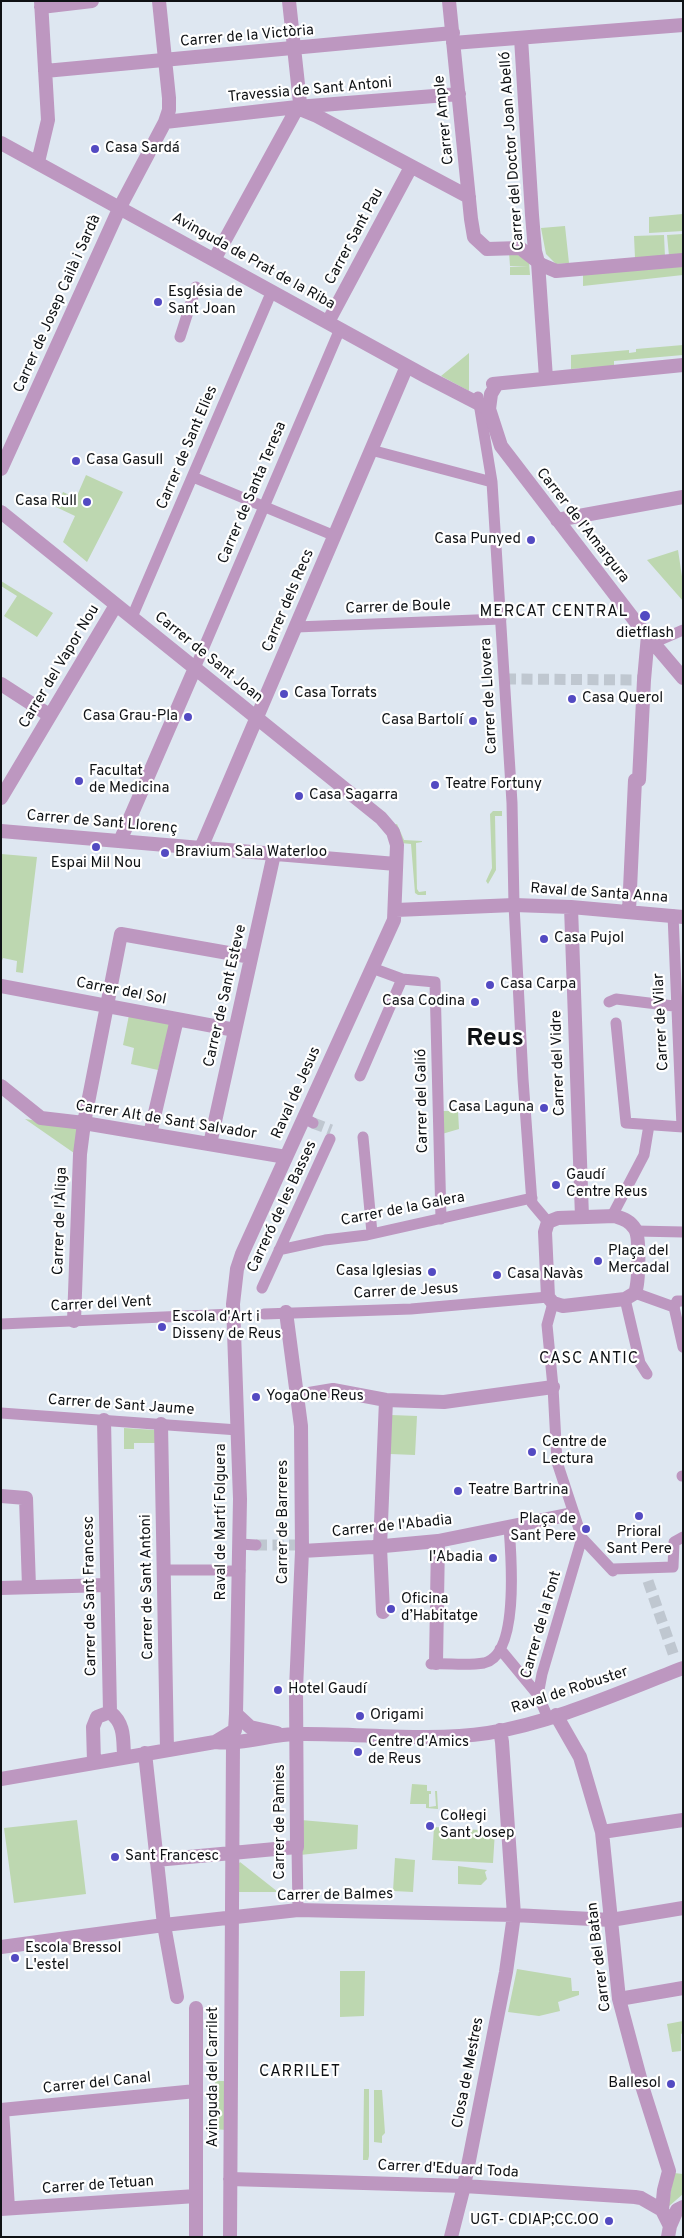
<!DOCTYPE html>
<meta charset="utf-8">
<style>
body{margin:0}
#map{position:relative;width:684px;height:2238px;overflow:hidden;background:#dee7f1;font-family:Overpass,sans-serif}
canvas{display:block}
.frame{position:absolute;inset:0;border:2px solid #0f1215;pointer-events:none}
</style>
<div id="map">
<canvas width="684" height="2238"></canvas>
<div class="frame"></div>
</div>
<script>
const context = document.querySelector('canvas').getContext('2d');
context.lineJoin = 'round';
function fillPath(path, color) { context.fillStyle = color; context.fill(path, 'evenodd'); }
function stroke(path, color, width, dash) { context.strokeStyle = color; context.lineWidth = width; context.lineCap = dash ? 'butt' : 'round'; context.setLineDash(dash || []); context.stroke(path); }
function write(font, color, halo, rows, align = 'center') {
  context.font = font + ' Overpass,sans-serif'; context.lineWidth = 4.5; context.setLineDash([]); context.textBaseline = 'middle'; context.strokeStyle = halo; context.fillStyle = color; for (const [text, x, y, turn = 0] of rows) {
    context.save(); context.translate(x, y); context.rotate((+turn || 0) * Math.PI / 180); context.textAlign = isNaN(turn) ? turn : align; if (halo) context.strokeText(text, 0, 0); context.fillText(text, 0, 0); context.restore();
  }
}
fillPath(new Path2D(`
 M 683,214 L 683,231 L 649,233 L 649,217 Z
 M 565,226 L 569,263 L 556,264 L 546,254 L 541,228 Z
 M 683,234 L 683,255 L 669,256 L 667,235 Z
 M 664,235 L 665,257 L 635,258 L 634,236 Z
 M 509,252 L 513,252 L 529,262 L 530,275 L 510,275 L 510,267 L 528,267 L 510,266 Z
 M 683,263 L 683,275 L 583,286 L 583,274 Z
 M 683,345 L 683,355 L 614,361 L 614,366 L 571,369 L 571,355 L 629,350 L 629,353 L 636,352 L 636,349 Z
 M 469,353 L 469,391 L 441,376 Z
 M 86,475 L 123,492 L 87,562 L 63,542 L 75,516 L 56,507 L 63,492 L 76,498 Z
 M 678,550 L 683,583 L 683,601 L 647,560 Z
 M 1,581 L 53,613 L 37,637 L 4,616 L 17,596 L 1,586 Z
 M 493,811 L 502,811 L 502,816 L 495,816 L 496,870 L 488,884 L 486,881 L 492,868 L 490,814 Z
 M 397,824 L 404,840 L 422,841 L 422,842 L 416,843 L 417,889 L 419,892 L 426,891 L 426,895 L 418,895 L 415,893 L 411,844 L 401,843 L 394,825 Z
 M 1,854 L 37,857 L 23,973 L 16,972 L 17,961 L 3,958 L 1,963 Z
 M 129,1015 L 170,1023 L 158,1070 L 131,1064 L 134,1048 L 123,1045 Z
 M 442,1111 L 458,1111 L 459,1129 L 442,1134 Z
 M 25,1119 L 78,1127 L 74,1153 Z
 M 391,1415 L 417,1416 L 415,1455 L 390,1454 Z
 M 124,1428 L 155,1430 L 156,1443 L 134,1443 L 134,1449 L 124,1449 Z
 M 412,1784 L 427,1785 L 427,1791 L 431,1791 L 431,1794 L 429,1794 L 429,1807 L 436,1806 L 435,1791 L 437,1791 L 438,1809 L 426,1808 L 426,1804 L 410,1804 Z
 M 77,1820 L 86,1894 L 14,1903 L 4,1828 Z
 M 301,1820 L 358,1825 L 357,1849 L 300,1855 Z
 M 434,1827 L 495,1831 L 493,1863 L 432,1860 Z
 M 395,1858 L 415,1860 L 413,1892 L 393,1891 Z
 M 240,1862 L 278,1892 L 238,1892 L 238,1865 Z
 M 458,1866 L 487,1870 L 485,1872 L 487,1879 L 481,1885 L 458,1884 Z
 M 517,1969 L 571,1978 L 572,1991 L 579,1991 L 579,1995 L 558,2002 L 560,2011 L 539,2016 L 508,2012 Z
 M 340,1971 L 365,1971 L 364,2016 L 340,2017 Z
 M 683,2021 L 683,2033 L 681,2034 L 681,2051 L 672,2052 L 667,2024 Z
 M 215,2081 L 226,2081 L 226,2130 L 215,2129 Z
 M 364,2089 L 369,2089 L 369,2156 L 368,2160 L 363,2160 Z
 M 374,2090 L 382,2090 L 385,2133 L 382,2136 L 382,2143 L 374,2142 Z
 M 674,2173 L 683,2174 L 683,2194 L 668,2207 Z`), '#bdd7b0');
stroke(new Path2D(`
 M 505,679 L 644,680
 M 313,1123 L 331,1130
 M 256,1545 L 297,1545
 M 648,1581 L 675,1659`), '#bfc7d0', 11, [11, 5.5]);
stroke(new Path2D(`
 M 180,337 L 196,287
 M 478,397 L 492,482 L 512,803 L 514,905 L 523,1079 L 532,1203 L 548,1222
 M 371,450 L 492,482
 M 193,477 L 335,536
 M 132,617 L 272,291
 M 296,627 L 501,619
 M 653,643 L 683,630
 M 195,668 L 340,329
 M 673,915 L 682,1127
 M 372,968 L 402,979 L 435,982 L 441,1219
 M 609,1002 L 616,999 L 682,1007
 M 616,1023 L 626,1123 L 683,1127
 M 360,1076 L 402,979
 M 304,1118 L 313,1123
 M 363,1137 L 372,1233
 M 612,1216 L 644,1155 L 649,1125
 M 636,1231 L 683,1232
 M 279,1250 L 325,1240 L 367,1235 L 532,1198
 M 262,1288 L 330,1139
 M 635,1293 L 674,1307
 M 625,1299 L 640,1363 L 647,1374
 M 553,1303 L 547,1325 L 553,1387 L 557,1462 L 582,1538 L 613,1571
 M 674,1307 L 683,1347
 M 674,1307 L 677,1301 L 683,1301
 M 264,1314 L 411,1309 L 548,1297
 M 1,1324 L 233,1314 L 237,1316
 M 1,1413 L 238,1430
 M 682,1476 L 683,1476
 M 240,1544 L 256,1545
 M 613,1569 L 673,1567 L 674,1542 L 683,1537
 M 163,1570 L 214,1570
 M 223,1571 L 240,1571
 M 500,1649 L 538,1695
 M 431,1664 C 448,1663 467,1666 484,1663 C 520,1655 511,1554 509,1527
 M 548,1718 L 538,1695 L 542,1674 L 582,1538
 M 297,1847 L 298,1910`), '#bd97c0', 11);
stroke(new Path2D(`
 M 449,1 L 471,219 L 474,237 L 487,249 L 520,248 L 542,265 L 556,271 L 683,260
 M 41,7 L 92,1
 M 521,38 L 532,215 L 535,251 L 538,262 L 546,378
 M 453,43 L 683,25
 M 45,71 L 453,33
 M 300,109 L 317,116 L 469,197
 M 165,122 L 297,107 L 459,94
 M 1,143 L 427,377 L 489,409
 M 38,162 L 48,120 L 41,1
 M 214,260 L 300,103 L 289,1
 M 328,322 L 411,167
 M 493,384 L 683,365
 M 497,384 L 491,394 L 489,409 L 501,446 L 639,626 L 683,678
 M 1,469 L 120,207 L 165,122 L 169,110 L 169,98 L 159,1
 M 1,512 L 381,818 L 393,832 L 397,845 L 394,920 L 242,1254 L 237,1269 L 233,1304 L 240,1499 L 236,1714 L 235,1730 L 215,1742
 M 557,520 L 683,497
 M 1,684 L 49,715
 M 1,798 L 116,605
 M 1,831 L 201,848 L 407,366
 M 120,841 L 195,668
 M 204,848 L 396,864
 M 571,907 L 582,1217
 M 396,910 L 514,905 L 571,907 L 683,917
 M 629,911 L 635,780 L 639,780 L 644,680 L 648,635
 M 1,986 L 235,1030
 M 1,1086 L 41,1118 L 84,1123 L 286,1157
 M 150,1134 L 177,1019
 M 210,1144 L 274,854
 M 615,1216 C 624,1219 630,1221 635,1229 C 640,1237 639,1283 635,1293 L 625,1299 L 563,1306 L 553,1303 L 548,1297 L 545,1232 L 548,1222 L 558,1218 Z
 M 74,1321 L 80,1154 L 84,1123 L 121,934 L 251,957
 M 297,1396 L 333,1390 L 386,1400 L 444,1402 L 553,1387
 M 104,1420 L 110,1712
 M 161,1424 L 167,1750
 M 1,1496 L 26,1498 L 29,1587
 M 302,1551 L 373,1547 L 438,1541 L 572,1514
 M 1,1588 L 107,1585
 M 383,1612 L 380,1547 L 386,1400
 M 436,1663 L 438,1541
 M 110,1712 C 125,1724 123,1738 124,1756
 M 236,1714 L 250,1727 L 277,1733
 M 556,1715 L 580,1757 L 602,1832 L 619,1999 L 643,2089 L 669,2171 L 664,2190 L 662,2210 L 670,2226
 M 145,1753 L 164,1925 L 177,1997
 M 94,1762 L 93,1727 L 97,1717 L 110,1712
 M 1,1779 L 215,1742 C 244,1745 270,1734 298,1734 C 361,1733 426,1742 488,1733 C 555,1722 620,1692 683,1668
 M 602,1832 L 683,1820
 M 156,1860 L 297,1847 L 296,1689 L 302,1551 L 301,1426 L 286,1312
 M 1,1947 L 164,1925 L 298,1910 L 514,1915 L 611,1920 L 683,1908
 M 619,1999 L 683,1988
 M 1,2110 L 196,2091
 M 2,2110 L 8,2208
 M 230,2179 L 464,2186 L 635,2197 L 641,2198 L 662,2210
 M 1,2209 L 196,2196
 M 196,2237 L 196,2008
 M 230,2237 L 233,1744
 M 451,2237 L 464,2186 L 506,1972 L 514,1915 L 502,1742 L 500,1730
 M 668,2237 L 670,2226 L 677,2210 L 683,2207`), '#bd97c0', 14);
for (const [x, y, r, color] of [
 [95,149,5,"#534ac2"],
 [158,302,5,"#534ac2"],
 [76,461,5,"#534ac2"],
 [87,502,5,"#534ac2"],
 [531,540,5,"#534ac2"],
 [645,616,6,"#534ac2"],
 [284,694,5,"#534ac2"],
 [572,699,5,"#534ac2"],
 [188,717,5,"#534ac2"],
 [473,721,5,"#534ac2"],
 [79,781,5,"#534ac2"],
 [435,785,5,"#534ac2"],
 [299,796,5,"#534ac2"],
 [96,847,5,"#534ac2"],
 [165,853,5,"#534ac2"],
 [544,939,5,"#534ac2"],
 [490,985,5,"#534ac2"],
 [475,1002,5,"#534ac2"],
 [544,1108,5,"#534ac2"],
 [556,1185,5,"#534ac2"],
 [598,1261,5,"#534ac2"],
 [432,1272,5,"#534ac2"],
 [497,1275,5,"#534ac2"],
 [162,1327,5,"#534ac2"],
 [256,1397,5,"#534ac2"],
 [532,1452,5,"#534ac2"],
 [458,1491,5,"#534ac2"],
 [639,1516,5,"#534ac2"],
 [586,1529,5,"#534ac2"],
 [493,1558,5,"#534ac2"],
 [391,1609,5,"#534ac2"],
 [278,1690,5,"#534ac2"],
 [360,1716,5,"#534ac2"],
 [358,1752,5,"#534ac2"],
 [430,1826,5,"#534ac2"],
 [115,1857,5,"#534ac2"],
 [15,1958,5,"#534ac2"],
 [671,2084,5,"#534ac2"],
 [609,2221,5,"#534ac2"]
]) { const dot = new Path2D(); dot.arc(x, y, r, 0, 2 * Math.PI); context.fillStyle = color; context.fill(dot); stroke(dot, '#fff', 2); }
write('15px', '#0f1215', '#fff', [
 ["Carrer de la Victòria",247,37,-5],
 ["Travessia de Sant Antoni",310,91,-5],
 ["Carrer Ample",445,120,-96],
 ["Carrer del Doctor Joan Abelló",513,151,-94],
 ["Carrer Sant Pau",355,237,-62],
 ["Avinguda de Prat de la Riba",253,262,29],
 ["Carrer de Josep Cailà i Sardà",58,304,-66],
 ["Carrer de Sant Elies",188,448,-67],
 ["Carrer de Santa Teresa",253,493,-67],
 ["Carrer de l'Amargura",582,526,52],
 ["Carrer dels Recs",289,601,-67],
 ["Carrer de Boule",398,608,-2],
 ["Carrer de Sant Joan",208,658,39],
 ["Carrer del Vapor Nou",60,667,-59],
 ["Carrer de Llovera",490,696,-93],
 ["Carrer de Sant Llorenç",102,823,5],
 ["Raval de Santa Anna",599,894,4],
 ["Carrer del Sol",121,992,11],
 ["Carrer de Sant Esteve",226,996,-77],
 ["Carrer de Vilar",662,1022,-93],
 ["Carrer del Vidre",559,1063,-92],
 ["Raval de Jesus",297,1093,-66],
 ["Carrer del Galió",423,1101,-91],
 ["Carrer Alt de Sant Salvador",166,1121,9],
 ["Carreró de les Basses",283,1207,-65],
 ["Carrer de la Galera",403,1210,-11],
 ["Carrer de l'Àliga",61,1221,-88],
 ["Carrer de Jesus",406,1292,-3],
 ["Carrer del Vent",101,1305,-3],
 ["Carrer de Sant Jaume",121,1406,4],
 ["Raval de Martí Folguera",222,1522,-90],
 ["Carrer de Barreres",284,1522,-90],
 ["Carrer de l'Abadia",392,1527,-6],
 ["Carrer de Sant Antoni",148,1587,-91],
 ["Carrer de Sant Francesc",91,1596,-91],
 ["Carrer de la Font",542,1625,-74],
 ["Raval de Robuster",570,1691,-18],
 ["Carrer de Pàmies",281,1822,-90],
 ["Carrer de Balmes",335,1896,-1],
 ["Carrer del Batan",600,1957,-97],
 ["Closa de Mestres",469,2073,-79],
 ["Avinguda del Carrilet",214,2077,-90],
 ["Carrer del Canal",97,2084,-6],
 ["Carrer d'Eduard Toda",448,2170,3],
 ["Carrer de Tetuan",98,2186,-4]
]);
write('15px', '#0f1215', '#fff', [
 ["Casa Sardá",105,149],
 ["Església de",168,293],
 ["Sant Joan",168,310],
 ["Casa Gasull",86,461],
 ["Casa Rull",77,502,"right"],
 ["Casa Punyed",521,540,"right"],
 ["dietflash",645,634,"center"],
 ["Casa Torrats",294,694],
 ["Casa Querol",582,699],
 ["Casa Grau-Pla",178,717,"right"],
 ["Casa Bartolí",463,721,"right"],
 ["Facultat",89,772],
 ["de Medicina",89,789],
 ["Teatre Fortuny",445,785],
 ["Casa Sagarra",309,796],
 ["Bravium Sala Waterloo",175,853],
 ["Espai Mil Nou",96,864,"center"],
 ["Casa Pujol",554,939],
 ["Casa Carpa",500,985],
 ["Casa Codina",465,1002,"right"],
 ["Casa Laguna",534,1108,"right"],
 ["Gaudí",566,1176],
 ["Centre Reus",566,1193],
 ["Plaça del",608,1252],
 ["Mercadal",608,1269],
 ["Casa Iglesias",422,1272,"right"],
 ["Casa Navàs",507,1275],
 ["Escola d'Art i",172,1318],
 ["Disseny de Reus",172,1335],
 ["YogaOne Reus",266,1397],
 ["Centre de",542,1443],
 ["Lectura",542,1460],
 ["Teatre Bartrina",468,1491],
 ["Plaça de",576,1520,"right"],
 ["Sant Pere",576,1537,"right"],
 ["Prioral",639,1533,"center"],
 ["Sant Pere",639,1550,"center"],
 ["l'Abadia",483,1558,"right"],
 ["Oficina",401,1600],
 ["d’Habitatge",401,1617],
 ["Hotel Gaudí",288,1690],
 ["Origami",370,1716],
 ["Centre d'Amics",368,1743],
 ["de Reus",368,1760],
 ["Col·legi",440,1817],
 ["Sant Josep",440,1834],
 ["Sant Francesc",125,1857],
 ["Escola Bressol",25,1949],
 ["L'estel",25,1966],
 ["Ballesol",661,2084,"right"],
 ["UGT- CDIAP;CC.OO",599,2221,"right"]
], 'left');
context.letterSpacing = '1px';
write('16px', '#0f1215', '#fff', [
 ["MERCAT CENTRAL",554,613],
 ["CASC ANTIC",589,1360],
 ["CARRILET",300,2073]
]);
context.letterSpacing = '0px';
write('bold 25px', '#0f1215', '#fff', [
 ["Reus",495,1040]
]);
</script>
